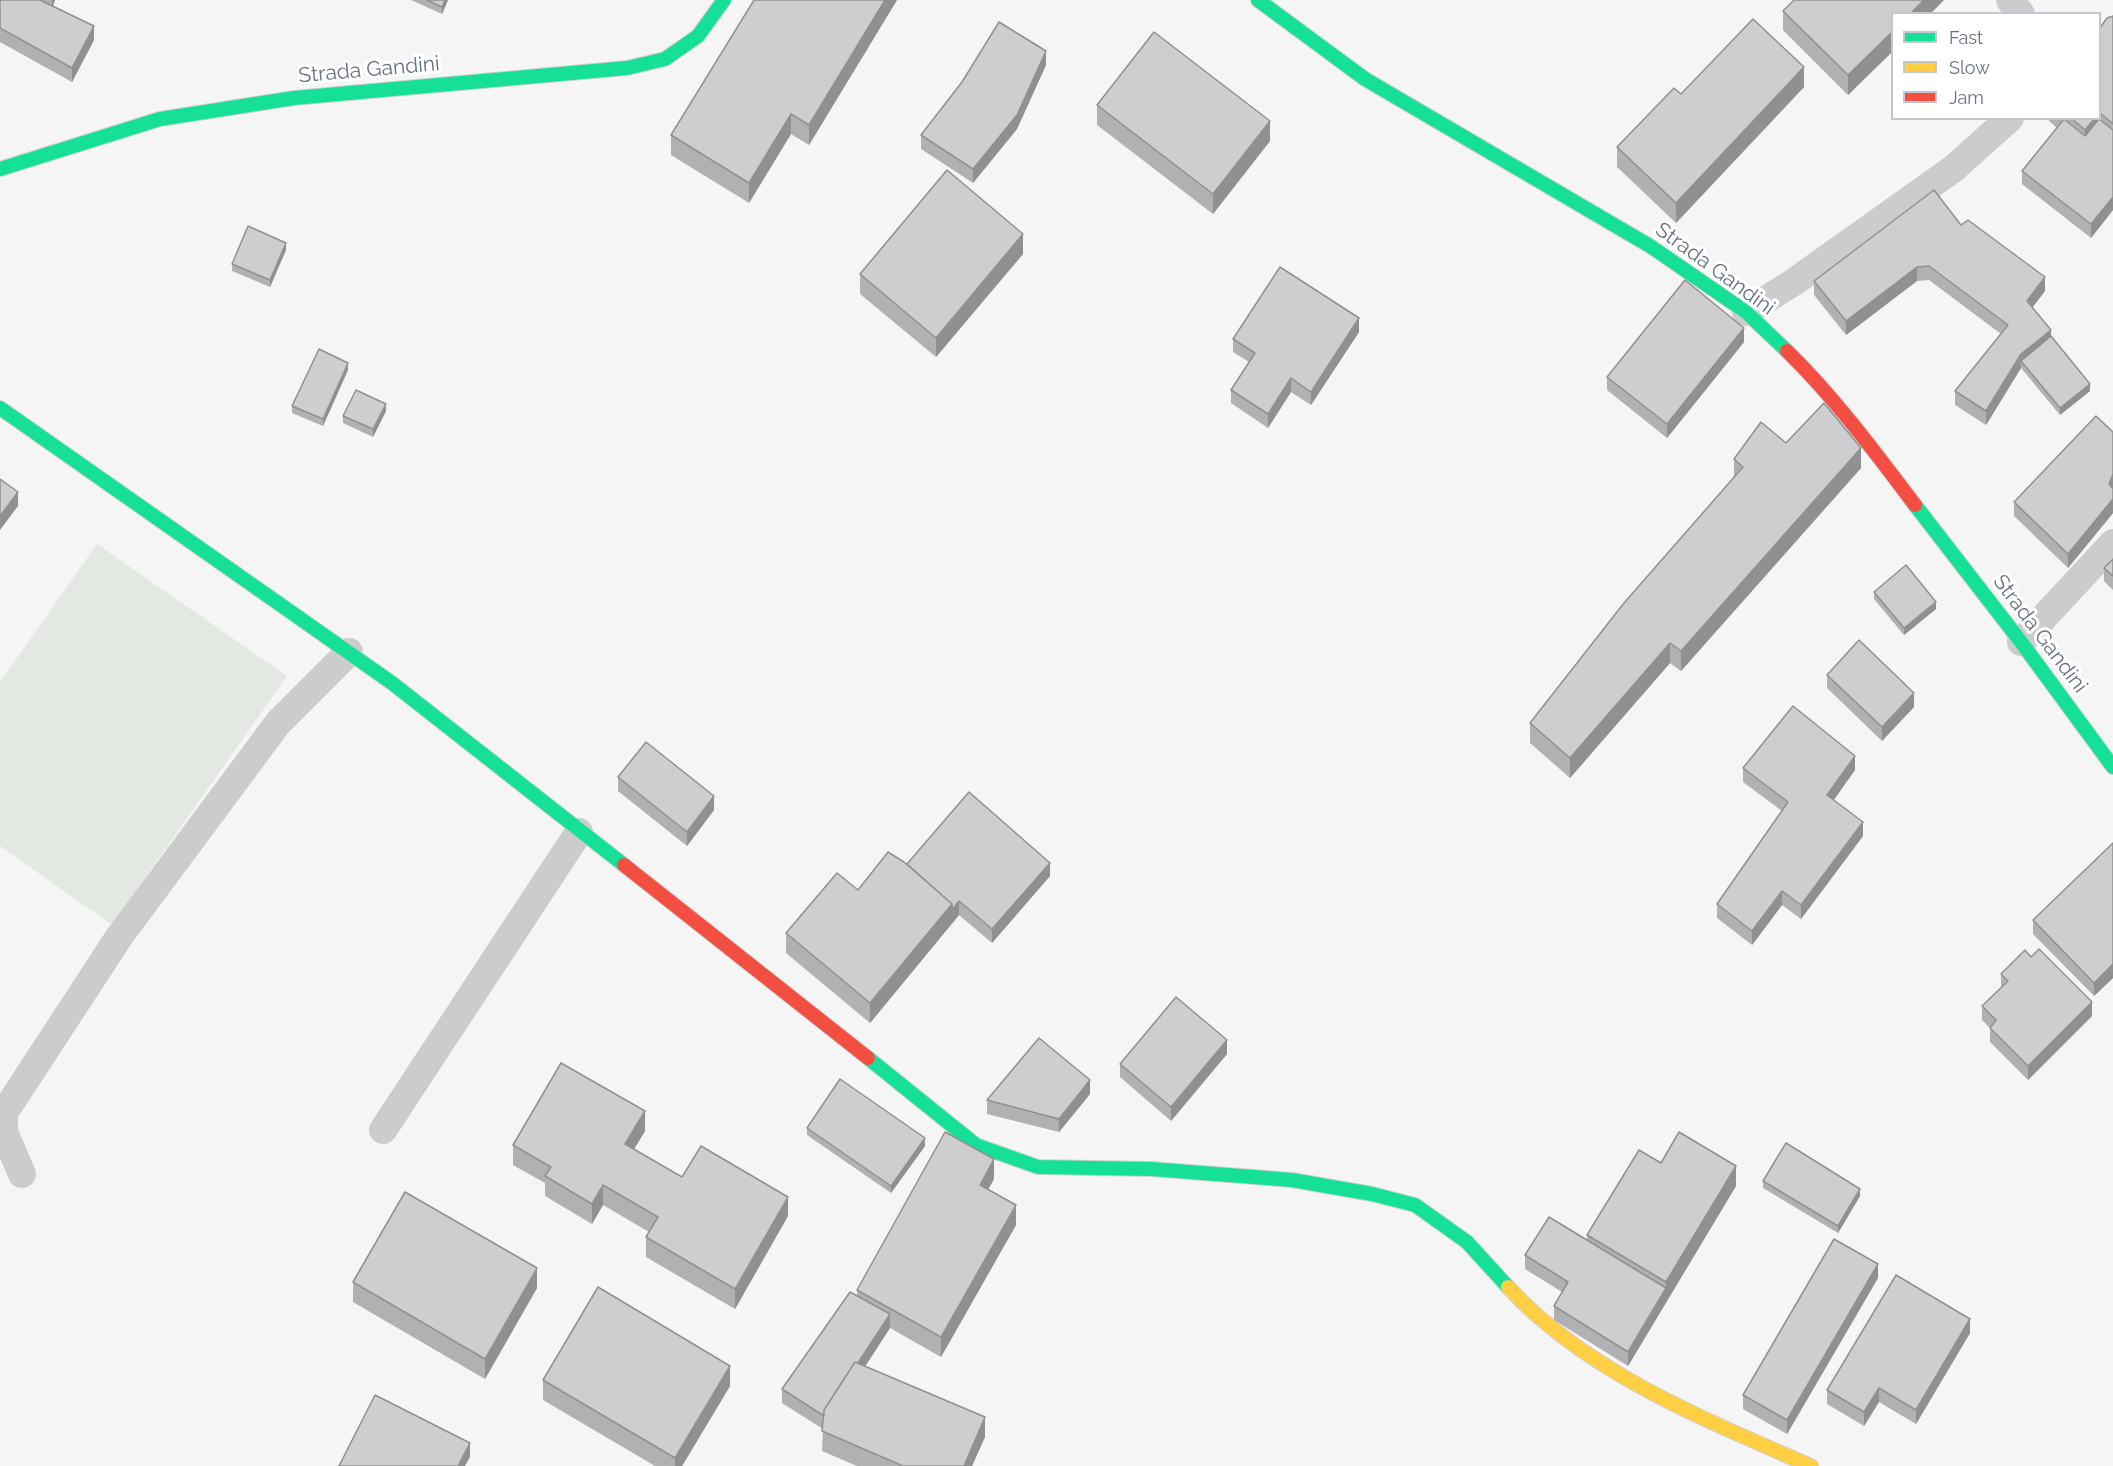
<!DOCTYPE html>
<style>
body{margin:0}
#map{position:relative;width:2113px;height:1466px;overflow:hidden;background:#f5f5f5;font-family:Raleway,sans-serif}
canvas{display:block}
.legend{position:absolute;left:1891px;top:12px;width:210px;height:108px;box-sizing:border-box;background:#fff;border:2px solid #c3c6cd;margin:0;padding:8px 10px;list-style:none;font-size:18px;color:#697181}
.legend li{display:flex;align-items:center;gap:12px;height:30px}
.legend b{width:30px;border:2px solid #c3c6cd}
</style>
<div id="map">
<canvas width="2113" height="1466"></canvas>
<ul class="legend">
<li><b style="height:8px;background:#16e098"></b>Fast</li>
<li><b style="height:8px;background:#ffcf43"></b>Slow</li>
<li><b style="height:8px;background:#f24e42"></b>Jam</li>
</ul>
</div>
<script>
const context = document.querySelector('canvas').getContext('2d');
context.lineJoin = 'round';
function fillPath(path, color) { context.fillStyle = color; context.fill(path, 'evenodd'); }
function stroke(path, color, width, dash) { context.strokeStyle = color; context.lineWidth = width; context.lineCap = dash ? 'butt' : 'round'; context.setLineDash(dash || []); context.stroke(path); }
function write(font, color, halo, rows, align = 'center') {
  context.font = font + ' Raleway,sans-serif'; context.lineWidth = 6; context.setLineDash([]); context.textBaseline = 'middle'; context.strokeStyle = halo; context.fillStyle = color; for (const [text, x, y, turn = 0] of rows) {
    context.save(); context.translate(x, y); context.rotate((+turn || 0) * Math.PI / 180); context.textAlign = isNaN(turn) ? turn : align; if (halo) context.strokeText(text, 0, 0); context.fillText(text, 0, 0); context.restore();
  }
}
fillPath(new Path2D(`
 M 97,544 L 287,676 L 112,925 L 0,846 L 0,682 Z`), '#e4e8e3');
const fast = new Path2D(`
 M 1258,0 L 1365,79 L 1650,246 L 1746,312 L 1787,351
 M 0,169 L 160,119 L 294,98 L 627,68 L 665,59 L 698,36 L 724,0
 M 0,408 L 392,683 L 624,865
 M 1915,505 L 2021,642 L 2113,767
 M 868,1058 L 976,1145 L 1038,1167 L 1151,1169 L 1292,1180 L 1372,1194 L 1415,1205 L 1467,1242 L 1508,1287`);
const slow = new Path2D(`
 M 1508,1287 C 1587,1373 1706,1420 1811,1466`);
const jam = new Path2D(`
 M 1787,351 C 1835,398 1875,452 1915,505
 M 624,865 L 868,1058`);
stroke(fast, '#d1d2d3', 16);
stroke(slow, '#d1d2d3', 16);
stroke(jam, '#d1d2d3', 16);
stroke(new Path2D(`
 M 2010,0 L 2021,14
 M 1746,312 L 1794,282 L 1953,169 L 2010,118
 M 2021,642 L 2113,543
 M 383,1130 L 579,832
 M 22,1174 L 4,1132 L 4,1113 L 119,937 L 278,723 L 349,652`), '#cccccd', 28);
stroke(fast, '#16e098', 14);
stroke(slow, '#ffcf43', 14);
stroke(jam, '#f24e42', 14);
fillPath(new Path2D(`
 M 0,0 L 55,0 L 53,6 L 94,40 L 72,82 L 0,42 Z
 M 411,0 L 448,0 L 442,14 Z
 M 897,0 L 809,145 L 791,134 L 749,203 L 671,155 L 671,135 Z
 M 1794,0 L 1944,0 L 1930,14 L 1893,14 L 1893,51 L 1848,95 L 1783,30 L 1783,11 Z
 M 2113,16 L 2113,210 L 2091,238 L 2022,184 L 2022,171 L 2057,128 L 2046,118 L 2100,118 L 2100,28 Z
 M 1046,65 L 1017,129 L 973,183 L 921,149 L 921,135 L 962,82 Z
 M 1804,87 L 1676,223 L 1617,167 L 1617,147 L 1681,94 Z
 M 1097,105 L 1270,141 L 1213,214 L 1097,125 Z
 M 1961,225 L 2045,291 L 2033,307 L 2051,336 L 2090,391 L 2060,415 L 2021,368 L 1986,425 L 1955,405 L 1955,391 L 2001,334 L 1929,280 L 1917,281 L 1846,335 L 1814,295 L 1814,281 Z
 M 286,250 L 270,287 L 232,271 L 232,264 Z
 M 1023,254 L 936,357 L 860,294 L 860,274 Z
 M 1359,332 L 1311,405 L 1291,392 L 1268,428 L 1231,403 L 1231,390 L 1249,362 L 1233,352 L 1233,339 Z
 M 1744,342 L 1667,438 L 1607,390 L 1607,377 Z
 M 348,370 L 323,426 L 292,413 L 292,406 Z
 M 386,411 L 373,437 L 343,423 L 343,416 Z
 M 2113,432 L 2113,513 L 2068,568 L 2014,516 L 2014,502 Z
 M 1786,443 L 1861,468 L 1681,671 L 1670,663 L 1570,778 L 1530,743 L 1530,723 L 1734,477 L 1734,459 Z
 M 2113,559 L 2113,590 L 2104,581 L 2104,568 Z
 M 1874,592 L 1936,609 L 1904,635 L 1874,599 Z
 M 1827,675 L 1914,707 L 1882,741 L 1827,688 Z
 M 1743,768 L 1855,770 L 1834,800 L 1863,836 L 1801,919 L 1782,905 L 1752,945 L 1717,918 L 1717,904 L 1782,811 L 1743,782 Z
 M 618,777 L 714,810 L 687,846 L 618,791 Z
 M 2113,843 L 2113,978 L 2094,996 L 2033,934 L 2033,920 Z
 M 907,864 L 1050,876 L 992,943 L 959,915 L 870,1023 L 786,953 L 786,933 Z
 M 2031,957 L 2092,1016 L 2028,1080 L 1990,1042 L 1990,1028 L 1982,1020 L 1982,1006 L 2001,988 L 2001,974 Z
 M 1227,1054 L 1171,1121 L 1120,1077 L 1120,1064 Z
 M 1090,1094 L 1059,1132 L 987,1114 L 987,1100 Z
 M 807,1128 L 925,1146 L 891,1193 L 807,1135 Z
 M 645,1131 L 634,1149 L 682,1177 L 788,1216 L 735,1309 L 646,1257 L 646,1237 L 649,1232 L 603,1205 L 592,1224 L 545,1196 L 545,1183 L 513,1165 L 513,1145 Z
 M 1661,1163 L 1736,1186 L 1628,1366 L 1554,1320 L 1554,1306 L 1562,1292 L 1525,1269 L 1525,1255 L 1587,1240 L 1587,1235 Z
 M 994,1179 L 988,1189 L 1016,1225 L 941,1357 L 890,1328 L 865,1366 L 985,1437 L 972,1466 L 857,1466 L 822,1451 L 823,1429 L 782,1403 L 782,1389 L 857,1296 L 857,1290 Z
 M 1763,1181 L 1860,1196 L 1838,1233 L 1763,1188 Z
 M 1878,1278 L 1787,1434 L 1743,1409 L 1743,1395 Z
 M 353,1282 L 537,1288 L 485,1379 L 353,1302 Z
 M 1970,1333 L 1916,1424 L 1879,1402 L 1864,1426 L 1827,1404 L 1827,1390 Z
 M 543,1380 L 730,1386 L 682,1466 L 655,1466 L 543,1400 Z`), '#b1b1b3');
fillPath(new Path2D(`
 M 52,0 L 55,0 L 52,8 Z
 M 445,0 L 448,0 L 442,14 L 442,7 Z
 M 885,0 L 897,0 L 809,145 L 809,125 Z
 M 1924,0 L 1944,0 L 1930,14 L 1910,14 Z
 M 94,26 L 94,40 L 72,82 L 72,68 Z
 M 1893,31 L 1893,51 L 1848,95 L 1848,75 Z
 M 1046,51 L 1046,65 L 1017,129 L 973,183 L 973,169 Z
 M 1804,67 L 1804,87 L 1676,223 L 1676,203 Z
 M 791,114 L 791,134 L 749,203 L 749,183 Z
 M 2095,118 L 2099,118 L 2099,133 L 2085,150 L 2085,130 Z
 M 1270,121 L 1270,141 L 1213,214 L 1213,194 Z
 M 2113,197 L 2113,210 L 2091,238 L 2091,224 Z
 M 1023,234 L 1023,254 L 936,357 L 936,338 Z
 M 286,243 L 286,250 L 270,287 L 270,280 Z
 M 1917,267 L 1917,281 L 1846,335 L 1846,321 Z
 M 2045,277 L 2045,291 L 2027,314 L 2027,301 Z
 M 1359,318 L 1359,332 L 1311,405 L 1311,392 Z
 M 1744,328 L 1744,342 L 1667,438 L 1667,424 Z
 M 2051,330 L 2051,343 L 2021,361 L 2021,368 L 1986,425 L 1986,411 L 2021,354 Z
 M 348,363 L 348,370 L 323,426 L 323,419 Z
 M 1291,378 L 1291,392 L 1268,428 L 1268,414 Z
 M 2090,384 L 2090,391 L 2060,415 L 2060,408 Z
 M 386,404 L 386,411 L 373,437 L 373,429 Z
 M 1861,448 L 1861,468 L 1681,671 L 1681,651 Z
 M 2113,474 L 2113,488 L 2109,498 L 2109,484 Z
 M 18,492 L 18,506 L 0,530 L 0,516 Z
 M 2113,499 L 2113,513 L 2068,568 L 2068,554 Z
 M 1936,602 L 1936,609 L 1904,635 L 1904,628 Z
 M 1670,643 L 1670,663 L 1570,778 L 1570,758 Z
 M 1914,693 L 1914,707 L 1882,741 L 1882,727 Z
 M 1855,756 L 1855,770 L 1827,809 L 1827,795 Z
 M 714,796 L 714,810 L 687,846 L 687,832 Z
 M 1863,822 L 1863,836 L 1801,919 L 1801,905 Z
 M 1050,863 L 1050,876 L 992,943 L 992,929 Z
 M 1782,891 L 1782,905 L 1752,945 L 1752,931 Z
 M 959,901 L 959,915 L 870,1023 L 870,1003 L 952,904 Z
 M 2113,964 L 2113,978 L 2094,996 L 2094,983 Z
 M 2092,1002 L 2092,1016 L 2028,1080 L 2028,1066 Z
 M 1227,1040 L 1227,1054 L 1171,1121 L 1171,1107 Z
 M 1090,1080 L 1090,1094 L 1059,1132 L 1059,1119 Z
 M 645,1111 L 645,1131 L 625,1164 L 625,1144 Z
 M 925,1138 L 925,1146 L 891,1193 L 891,1186 Z
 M 994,1159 L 994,1179 L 980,1204 L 980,1185 Z
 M 1736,1166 L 1736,1186 L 1628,1366 L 1628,1352 L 1666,1288 L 1666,1282 Z
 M 603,1185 L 603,1205 L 592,1224 L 592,1204 Z
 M 1860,1189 L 1860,1196 L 1838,1233 L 1838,1226 Z
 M 788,1197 L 788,1216 L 735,1309 L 735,1289 Z
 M 1016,1205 L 1016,1225 L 941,1357 L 941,1337 Z
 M 1878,1264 L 1878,1278 L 1787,1434 L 1787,1420 Z
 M 537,1268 L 537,1288 L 485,1379 L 485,1359 Z
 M 890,1314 L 890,1328 L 824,1430 L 824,1416 Z
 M 1970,1319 L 1970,1333 L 1916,1424 L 1916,1410 Z
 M 730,1366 L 730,1386 L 682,1466 L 675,1466 L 675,1458 Z
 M 1879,1388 L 1879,1402 L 1864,1426 L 1864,1412 Z
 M 985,1417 L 985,1437 L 972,1466 L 964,1466 Z
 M 470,1443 L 470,1457 L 465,1466 L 458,1466 Z`), '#909092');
const building = new Path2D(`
 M 0,0 L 42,0 L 42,1 L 94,26 L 72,68 L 0,28 Z
 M 427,0 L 445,0 L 442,7 Z
 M 754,0 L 885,0 L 809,125 L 791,114 L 749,183 L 671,135 Z
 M 1794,0 L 1924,0 L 1910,14 L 1893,14 L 1893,31 L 1848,75 L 1783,11 Z
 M 2113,16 L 2113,124 L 2100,113 L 2100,28 L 2107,18 Z
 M 1753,19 L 1804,67 L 1676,203 L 1617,147 L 1674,88 L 1681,94 Z
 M 999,22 L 1046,51 L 1017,115 L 973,169 L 921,135 L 962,82 Z
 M 1154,32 L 1270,121 L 1213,194 L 1097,105 Z
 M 2071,118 L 2095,118 L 2085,130 Z
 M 2064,119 L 2085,136 L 2099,119 L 2113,130 L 2113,197 L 2091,224 L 2022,171 Z
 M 947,170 L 1023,234 L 936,338 L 860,274 Z
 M 1934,190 L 1961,225 L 1968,220 L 2045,277 L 2027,301 L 2051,330 L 2021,354 L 1986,411 L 1955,391 L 2008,325 L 1929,266 L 1917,267 L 1846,321 L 1814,281 Z
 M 248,226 L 286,243 L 270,280 L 232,264 Z
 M 1280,267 L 1359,318 L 1311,392 L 1291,378 L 1268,414 L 1231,390 L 1255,353 L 1233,339 Z
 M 1685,280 L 1744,328 L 1667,424 L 1607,377 Z
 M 2051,336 L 2090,384 L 2060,408 L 2021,361 Z
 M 319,349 L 348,363 L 323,419 L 292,406 Z
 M 356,390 L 386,404 L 373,429 L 343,416 Z
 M 1824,403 L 1861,448 L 1681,651 L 1670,643 L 1570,758 L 1530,723 L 1624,603 L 1743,467 L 1734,459 L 1761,422 L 1786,443 Z
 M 2096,416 L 2113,432 L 2113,474 L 2109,484 L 2113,489 L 2113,499 L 2068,554 L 2014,502 Z
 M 0,479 L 18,492 L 0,516 Z
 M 2113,559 L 2113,576 L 2104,568 Z
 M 1906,565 L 1936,602 L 1904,628 L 1874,592 Z
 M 1859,640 L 1914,693 L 1882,727 L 1827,675 Z
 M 1793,706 L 1855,756 L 1827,795 L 1863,822 L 1801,905 L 1782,891 L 1752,931 L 1717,904 L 1788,802 L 1743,768 Z
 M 646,742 L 714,796 L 687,832 L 618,777 Z
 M 969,792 L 1050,863 L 992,929 L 959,901 L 952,910 L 952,904 L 907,864 Z
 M 2113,843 L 2113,964 L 2094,983 L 2033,920 Z
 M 888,852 L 904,862 L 952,904 L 870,1003 L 786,933 L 837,873 L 858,890 Z
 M 2039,949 L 2092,1002 L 2028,1066 L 1990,1028 L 1996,1020 L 1982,1006 L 2008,981 L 2001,974 L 2025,950 L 2031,957 Z
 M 1176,997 L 1227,1040 L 1171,1107 L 1120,1064 Z
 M 1039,1038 L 1090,1080 L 1059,1119 L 987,1100 Z
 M 561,1063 L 645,1111 L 625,1144 L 682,1177 L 701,1146 L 788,1197 L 735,1289 L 646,1237 L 658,1217 L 603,1185 L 592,1204 L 545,1176 L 551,1167 L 513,1145 Z
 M 840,1079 L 925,1138 L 891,1186 L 807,1128 Z
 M 945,1132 L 994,1159 L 980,1185 L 1016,1205 L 941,1337 L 857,1290 Z
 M 1679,1132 L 1736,1166 L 1666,1282 L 1587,1235 L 1639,1150 L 1661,1163 Z
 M 1786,1143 L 1860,1189 L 1838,1226 L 1763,1181 Z
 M 405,1192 L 537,1268 L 485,1359 L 353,1282 Z
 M 1549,1217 L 1666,1288 L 1628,1352 L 1554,1306 L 1568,1282 L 1525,1255 Z
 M 1834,1239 L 1878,1264 L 1787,1420 L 1743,1395 Z
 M 1896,1275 L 1970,1319 L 1916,1410 L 1879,1388 L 1864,1412 L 1827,1390 Z
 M 598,1287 L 730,1366 L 675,1458 L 543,1380 Z
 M 850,1292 L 890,1314 L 858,1363 L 855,1362 L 824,1410 L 824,1416 L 782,1389 Z
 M 855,1362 L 985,1417 L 964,1466 L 903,1466 L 822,1431 L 824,1410 Z
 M 375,1395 L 470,1443 L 458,1466 L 339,1466 Z`);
fillPath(building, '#ceced0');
stroke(building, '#909092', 1.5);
write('21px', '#697181', '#fff', [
 ["Strada Gandini",369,70,-5],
 ["Strada Gandini",1715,269,36],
 ["Strada Gandini",2040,634,53]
]);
</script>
